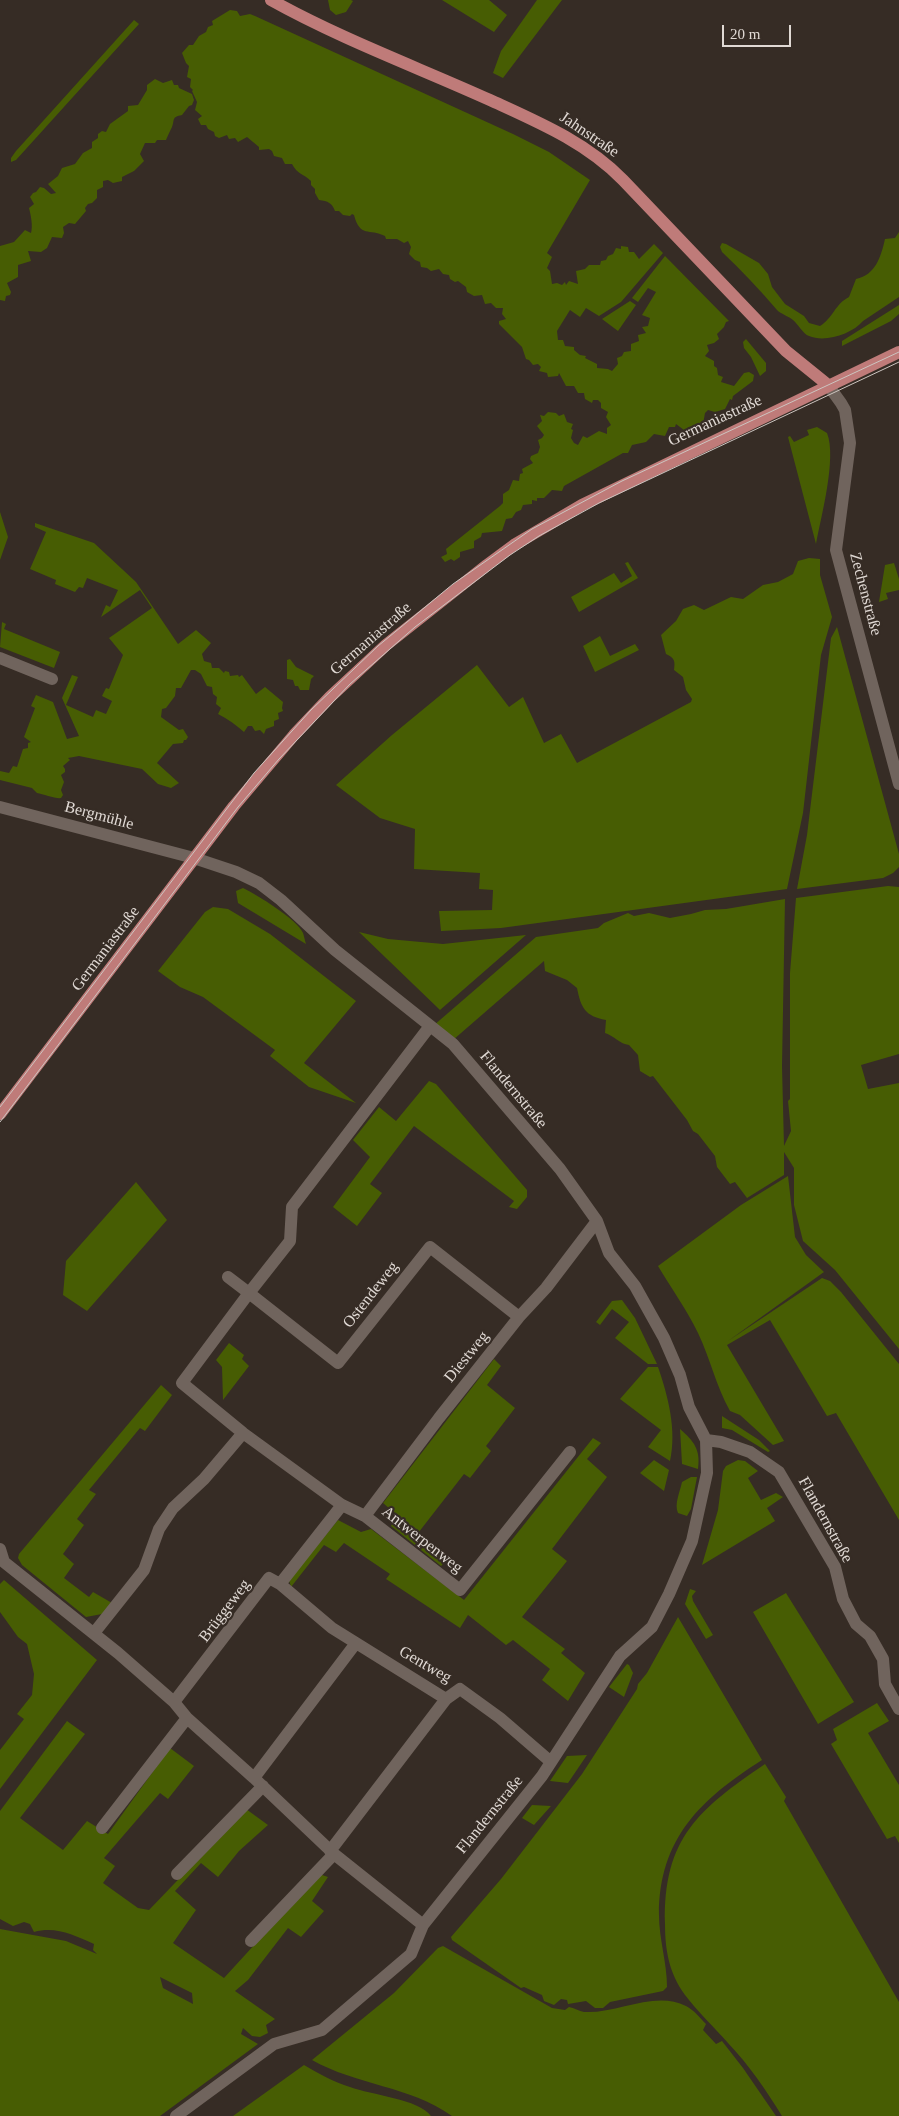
<!DOCTYPE html>
<meta charset="utf-8">
<style>
body{margin:0}
#map{position:relative;width:899px;height:2116px;overflow:hidden;background:#362c25;font-family:"Times New Roman",serif}
canvas{display:block}
.scale{position:absolute;left:722px;top:25px;width:69px;height:22px;box-sizing:border-box;border:2px solid #e0d9d4;border-top:0;padding-left:6px;font-size:15px;line-height:18px;white-space:nowrap;color:#e0d9d4;-webkit-text-stroke:4px #362c25;paint-order:stroke}
</style>
<div id="map">
<canvas width="899" height="2116"></canvas>
<div class="scale">20 m</div>
</div>
<script>
const context = document.querySelector('canvas').getContext('2d');
context.lineJoin = 'round';
function fillPath(path, color) { context.fillStyle = color; context.fill(path, 'evenodd'); }
function stroke(path, color, width, dash) { context.strokeStyle = color; context.lineWidth = width; context.lineCap = dash ? 'butt' : 'round'; context.setLineDash(dash || []); context.stroke(path); }
function write(font, color, halo, rows, align = 'center') {
  context.font = font + ' "Times New Roman",serif'; context.lineWidth = 4.5; context.setLineDash([]); context.textBaseline = 'middle'; context.strokeStyle = halo; context.fillStyle = color; for (const [text, x, y, turn = 0] of rows) {
    context.save(); context.translate(x, y); context.rotate((+turn || 0) * Math.PI / 180); context.textAlign = isNaN(turn) ? turn : align; if (halo) context.strokeText(text, 0, 0); context.fillText(text, 0, 0); context.restore();
  }
}
fillPath(new Path2D(`
 M 328,0 L 351,0 L 353,1 L 346,12 L 336,15 L 330,10 Z
 M 442,0 L 489,0 L 507,15 L 494,32 Z
 M 537,0 L 562,0 L 503,78 L 493,73 L 501,51 Z
 M 230,10 L 237,11 L 240,16 L 250,14 L 255,16 L 513,134 L 549,152 L 590,180 L 547,253 L 552,257 L 547,268 L 550,271 L 552,284 L 557,283 L 562,285 L 565,282 L 566,285 L 569,281 L 578,284 L 576,271 L 585,269 L 589,265 L 600,265 L 601,261 L 606,260 L 608,256 L 613,254 L 616,248 L 621,249 L 621,246 L 628,247 L 629,252 L 634,252 L 639,259 L 654,244 L 663,253 L 621,302 L 599,316 L 586,308 L 580,317 L 570,310 L 557,331 L 558,340 L 563,340 L 565,346 L 574,347 L 574,350 L 580,355 L 586,356 L 585,358 L 597,364 L 597,368 L 608,369 L 612,371 L 618,364 L 617,358 L 622,356 L 624,352 L 631,351 L 631,344 L 639,341 L 638,335 L 646,333 L 642,327 L 648,326 L 650,318 L 642,315 L 656,292 L 648,288 L 638,302 L 632,298 L 665,256 L 729,321 L 726,322 L 724,327 L 717,334 L 719,339 L 714,343 L 707,345 L 709,351 L 705,356 L 714,361 L 714,366 L 717,368 L 718,375 L 723,377 L 721,382 L 734,386 L 744,373 L 749,372 L 754,375 L 753,381 L 733,396 L 732,400 L 730,399 L 725,409 L 715,412 L 708,410 L 705,413 L 703,424 L 689,427 L 684,430 L 676,424 L 675,427 L 669,427 L 665,436 L 654,434 L 646,442 L 632,445 L 628,453 L 623,453 L 564,486 L 562,491 L 552,490 L 544,498 L 537,498 L 537,501 L 532,500 L 532,504 L 523,505 L 521,510 L 516,512 L 512,518 L 506,519 L 502,531 L 482,533 L 481,537 L 474,541 L 474,548 L 460,552 L 460,557 L 454,561 L 451,559 L 445,562 L 441,557 L 447,554 L 446,549 L 500,506 L 503,503 L 503,494 L 509,490 L 513,480 L 519,481 L 520,474 L 523,473 L 522,469 L 533,463 L 530,459 L 531,456 L 538,453 L 540,447 L 538,440 L 542,438 L 544,435 L 537,426 L 542,421 L 540,415 L 544,416 L 548,412 L 556,413 L 559,416 L 564,414 L 567,422 L 573,424 L 571,429 L 573,430 L 571,438 L 574,443 L 578,445 L 583,436 L 587,438 L 599,431 L 607,434 L 607,428 L 611,425 L 606,417 L 608,412 L 601,408 L 601,403 L 598,400 L 593,400 L 592,403 L 585,399 L 584,393 L 578,393 L 574,386 L 566,386 L 559,373 L 558,376 L 548,377 L 547,373 L 539,371 L 541,367 L 538,364 L 533,365 L 529,360 L 526,359 L 522,347 L 499,324 L 499,321 L 506,319 L 502,314 L 503,308 L 496,308 L 491,303 L 485,304 L 482,295 L 474,296 L 467,292 L 466,287 L 458,281 L 455,282 L 450,279 L 449,275 L 443,274 L 439,269 L 431,271 L 427,268 L 421,267 L 420,262 L 415,260 L 409,254 L 411,247 L 408,241 L 404,243 L 397,239 L 386,239 L 385,236 C 369,228 360,238 354,215 L 352,214 L 350,216 L 343,215 L 339,211 L 335,211 C 332,203 328,201 319,200 L 315,193 L 315,189 L 311,185 L 311,181 C 304,174 297,174 292,164 L 285,164 L 282,158 L 274,156 L 272,151 L 269,149 L 259,150 L 259,147 L 247,137 L 238,142 L 235,138 L 229,139 L 227,135 L 219,138 L 215,136 L 214,132 L 208,129 L 206,125 L 201,125 L 198,119 L 202,116 L 195,110 L 197,102 L 192,91 L 193,90 L 190,87 L 191,79 L 187,77 L 189,66 L 186,63 L 182,53 L 189,45 L 193,45 L 199,36 L 206,32 L 208,27 L 213,25 L 212,21 Z
 M 134,20 L 139,24 L 16,160 L 11,162 L 11,158 L 16,151 Z
 M 155,79 L 163,83 L 172,80 L 174,85 L 178,85 L 179,88 L 192,94 L 194,100 L 192,105 L 189,106 L 182,115 C 171,117 175,120 172,127 C 170,131 168,135 166,140 L 157,140 L 155,143 L 145,143 L 140,154 L 144,161 L 134,171 L 122,177 L 122,181 L 113,183 L 108,180 L 103,181 L 103,187 L 97,190 L 97,198 L 92,203 L 88,204 L 85,208 L 86,211 L 75,224 L 69,223 L 63,227 L 64,233 L 62,238 L 52,237 L 47,248 L 41,252 L 28,251 L 31,261 L 18,265 L 18,277 L 7,283 L 11,292 L 10,295 L 6,296 L 5,301 L 0,300 L 0,246 L 14,242 L 25,230 L 31,233 C 33,226 31,216 29,208 L 34,204 L 30,197 L 33,193 L 36,192 L 40,187 L 44,188 L 51,194 L 56,193 L 48,184 L 58,176 L 62,168 L 75,164 L 83,153 L 92,148 L 92,142 L 98,138 L 98,134 L 102,131 L 106,132 L 110,124 L 128,111 L 128,106 L 138,105 L 147,90 L 147,85 Z
 M 899,232 L 899,297 L 863,321 C 852,334 825,343 809,336 C 803,334 798,324 793,320 C 788,316 781,314 777,310 C 760,290 741,270 722,252 L 720,247 L 722,243 L 726,244 L 759,263 L 768,274 L 772,287 L 785,304 L 804,316 L 809,323 L 820,326 C 833,318 835,304 849,297 L 856,279 C 876,275 881,256 885,239 L 895,238 Z
 M 630,301 L 636,305 L 618,331 L 602,319 Z
 M 899,305 L 899,314 L 891,321 L 842,346 L 842,341 Z
 M 746,339 L 766,363 L 766,371 L 760,376 L 751,357 L 744,348 L 743,342 Z
 M 817,427 L 827,433 C 837,458 821,517 816,544 L 788,437 L 790,436 L 794,442 L 809,435 L 807,430 Z
 M 0,512 L 8,537 L 0,560 Z
 M 35,523 L 94,543 L 136,582 L 178,644 L 196,630 L 211,643 L 202,654 L 204,661 L 211,663 L 212,668 L 219,668 L 224,673 L 225,671 L 229,672 L 230,676 L 238,675 L 239,677 L 242,675 L 256,694 L 265,687 L 283,702 L 282,708 L 283,711 L 278,713 L 279,719 L 274,721 L 274,726 L 266,729 L 264,734 L 260,730 L 255,731 L 252,726 L 248,726 L 244,732 C 236,725 228,719 218,714 L 221,708 L 216,704 L 217,697 L 213,694 L 212,687 L 207,686 L 201,674 L 195,670 L 191,670 L 181,688 L 176,688 L 175,696 L 166,708 L 162,709 L 161,717 L 179,730 L 183,729 L 188,737 L 186,740 L 184,740 L 183,743 L 173,744 L 157,763 L 179,783 L 171,788 L 158,784 L 142,769 L 79,756 L 68,758 L 70,760 L 63,766 L 65,769 L 65,772 L 61,775 L 64,782 L 61,790 L 63,795 L 61,798 C 56,799 43,794 37,793 L 32,788 L 0,780 L 0,771 L 9,773 L 13,766 L 17,767 L 23,749 L 28,748 L 28,743 L 31,742 L 24,737 L 35,708 L 31,706 L 36,695 L 53,702 L 67,739 L 79,736 L 62,698 L 72,675 L 78,677 L 66,705 L 93,717 L 96,710 L 106,714 L 112,701 L 102,696 L 106,688 L 109,689 L 123,655 L 109,638 L 152,608 L 140,590 L 101,617 L 106,605 L 110,607 L 118,590 L 87,578 L 83,588 L 79,587 L 75,592 L 55,584 L 56,580 L 30,569 L 46,532 L 35,527 Z
 M 809,558 L 820,559 L 820,575 L 832,617 L 821,655 L 803,813 L 787,889 L 501,928 L 441,931 L 439,911 L 492,910 L 493,890 L 479,889 L 480,873 L 414,869 L 415,829 L 380,818 L 336,785 L 392,735 L 477,665 L 509,707 L 523,697 L 544,743 L 561,734 L 577,763 L 691,702 L 692,699 L 686,690 L 683,677 L 674,670 C 675,661 675,658 666,654 L 661,635 L 676,621 L 683,609 L 694,605 L 704,610 L 731,597 L 743,599 L 763,585 L 778,582 L 793,574 L 798,561 Z
 M 628,562 L 638,578 L 579,612 L 571,597 L 614,573 L 621,583 L 632,576 L 625,563 Z
 M 894,563 L 899,579 L 899,590 L 886,593 L 888,599 L 879,602 L 885,565 Z
 M 2,622 L 6,624 L 4,629 L 60,652 L 54,668 L 0,647 Z
 M 837,627 L 899,854 L 899,867 L 893,873 L 883,878 L 797,889 L 807,835 L 831,638 Z
 M 600,636 L 610,656 L 635,644 L 639,650 L 595,672 L 583,646 Z
 M 290,659 L 296,667 L 314,676 L 311,679 L 309,690 L 300,690 L 298,686 L 295,686 L 293,680 L 287,679 L 287,660 Z
 M 888,886 L 899,887 L 899,1054 L 861,1065 L 868,1089 L 899,1083 L 899,1349 L 835,1270 L 803,1241 L 794,1205 L 794,1168 L 784,1152 L 784,1175 L 747,1198 L 735,1182 L 730,1184 L 717,1167 L 715,1156 L 698,1134 L 693,1131 L 687,1120 L 653,1076 L 650,1077 L 640,1071 L 638,1055 L 629,1045 C 620,1044 614,1036 605,1033 L 606,1020 C 585,1016 581,1008 577,988 L 567,980 L 545,971 L 544,961 L 453,1040 L 433,1026 L 536,937 L 598,928 L 604,923 L 628,913 L 634,916 L 649,913 L 670,918 L 691,914 L 705,910 L 726,909 L 785,899 L 782,1066 L 784,1146 L 791,1131 L 788,1101 L 790,1099 L 790,973 L 796,898 Z
 M 243,888 C 257,895 297,919 303,933 C 304,936 305,941 306,944 L 238,903 L 236,891 Z
 M 213,907 L 228,909 L 270,934 L 356,1001 L 304,1063 L 356,1103 L 309,1087 L 270,1056 L 275,1050 L 203,997 L 180,987 L 158,971 L 205,912 Z
 M 359,932 L 388,939 L 443,944 L 526,935 L 440,1010 Z
 M 429,1081 L 436,1084 L 527,1190 L 527,1197 L 517,1209 L 509,1207 L 514,1201 L 414,1126 L 370,1184 L 382,1193 L 357,1226 L 333,1207 L 370,1157 L 353,1140 L 379,1107 L 396,1121 Z
 M 788,1176 L 795,1237 L 806,1255 L 824,1272 L 728,1341 L 822,1278 L 830,1281 L 841,1292 L 899,1364 L 899,1520 L 836,1413 L 827,1416 L 770,1320 L 727,1345 L 784,1441 L 773,1445 L 740,1415 L 730,1411 C 716,1386 710,1358 698,1333 C 687,1310 671,1288 658,1266 L 741,1205 Z
 M 136,1182 L 167,1220 L 87,1311 L 63,1295 L 66,1261 Z
 M 622,1300 L 635,1318 L 657,1364 L 648,1364 L 615,1338 L 629,1322 L 612,1309 L 600,1325 L 596,1322 L 612,1301 Z
 M 229,1343 L 244,1355 L 242,1359 L 249,1366 L 223,1400 L 222,1367 L 216,1360 Z
 M 494,1359 L 501,1366 L 487,1385 L 515,1408 L 486,1446 L 491,1451 L 470,1478 L 464,1474 L 415,1537 L 446,1561 L 441,1566 L 391,1526 L 397,1515 L 383,1503 Z
 M 648,1367 L 658,1367 C 668,1396 677,1430 670,1461 L 648,1447 L 661,1430 L 620,1399 Z
 M 161,1385 L 172,1395 L 145,1431 L 140,1428 L 89,1490 L 96,1494 L 77,1519 L 84,1525 L 63,1554 L 74,1564 L 64,1578 L 89,1597 L 93,1592 L 112,1603 L 102,1614 L 86,1617 L 22,1565 L 18,1558 L 19,1554 Z
 M 722,1416 L 759,1440 L 770,1451 L 768,1452 L 732,1430 L 722,1428 Z
 M 680,1429 C 694,1441 701,1450 698,1469 L 682,1464 Z
 M 593,1438 L 601,1443 L 587,1459 L 607,1477 L 552,1549 L 567,1561 L 522,1617 L 565,1649 L 561,1653 L 585,1673 L 568,1701 L 542,1680 L 550,1669 L 513,1640 L 506,1645 L 468,1615 L 460,1628 L 386,1579 L 390,1574 L 344,1543 L 336,1552 L 324,1545 L 291,1587 L 289,1580 L 338,1520 L 361,1532 L 371,1529 L 464,1600 Z
 M 654,1460 L 669,1470 L 664,1491 L 640,1473 Z
 M 738,1460 L 745,1461 L 758,1471 L 748,1478 L 761,1500 L 776,1493 L 783,1497 L 767,1508 L 775,1521 L 702,1565 L 718,1510 L 723,1471 L 726,1466 Z
 M 691,1477 L 697,1477 L 691,1509 L 687,1516 L 678,1513 C 674,1504 680,1492 682,1482 Z
 M 4,1580 L 97,1660 L 0,1789 L 0,1750 L 24,1719 L 17,1714 L 32,1695 L 34,1674 L 27,1644 L 18,1637 L 0,1612 L 0,1584 Z
 M 690,1589 L 696,1591 L 692,1596 L 693,1601 L 713,1635 L 706,1639 L 685,1604 Z
 M 786,1593 L 854,1702 L 818,1724 L 753,1612 Z
 M 678,1617 L 762,1760 C 701,1799 659,1838 659,1915 C 659,1939 667,1963 667,1987 L 663,1991 L 610,2002 L 603,2008 L 595,2008 L 586,2001 L 568,2004 L 567,2000 L 561,1999 L 554,2005 L 544,2001 L 542,1995 L 524,1987 L 521,1988 L 452,1940 L 451,1937 L 501,1879 L 582,1774 L 637,1689 L 638,1684 L 647,1673 Z
 M 627,1664 L 629,1665 L 633,1673 L 624,1697 L 609,1687 Z
 M 877,1703 L 889,1721 L 868,1733 L 899,1785 L 899,1843 L 895,1836 L 887,1839 L 831,1744 L 837,1740 L 833,1729 Z
 M 67,1721 L 85,1734 L 20,1818 L 63,1850 L 87,1821 L 108,1834 L 170,1748 L 194,1766 L 168,1799 L 160,1793 L 104,1858 L 115,1866 L 103,1883 L 138,1908 L 149,1910 L 246,1809 L 268,1825 L 239,1851 L 218,1877 L 201,1863 L 175,1891 L 196,1910 L 173,1943 L 224,1978 L 319,1874 L 328,1877 L 312,1901 L 324,1911 L 301,1937 L 288,1928 L 248,1980 L 235,1991 L 275,2019 L 266,2025 L 268,2033 L 260,2037 L 252,2036 L 243,2028 L 241,2034 L 258,2044 L 160,2116 L 0,2116 L 0,1929 L 66,1941 L 97,1954 L 93,1950 L 94,1944 C 73,1935 56,1926 34,1932 L 30,1924 L 24,1922 L 13,1926 L 0,1919 L 0,1811 ZM 160,1977 L 192,1993 L 193,2004 L 163,1988 Z
 M 587,1755 L 568,1783 L 550,1781 L 567,1756 Z
 M 765,1764 L 786,1797 L 784,1801 L 899,2002 L 899,2116 L 782,2116 C 766,2090 749,2065 728,2043 C 714,2027 698,2012 685,1995 C 669,1973 665,1950 665,1924 C 663,1838 699,1809 765,1764 Z
 M 532,1805 L 551,1806 L 534,1825 L 522,1818 Z
 M 443,1946 L 552,2008 L 565,2010 L 569,2007 C 574,2008 579,2011 584,2012 C 617,2014 655,1990 686,2006 C 694,2010 700,2018 706,2024 L 703,2030 L 716,2044 L 722,2041 L 743,2068 L 776,2116 L 452,2116 C 410,2086 356,2085 312,2060 L 394,1993 L 438,1948 Z
 M 304,2065 C 319,2074 334,2082 350,2087 C 371,2095 419,2099 431,2116 L 233,2116 Z`), '#475d03');
stroke(new Path2D(`
 M 828,385 L 841,403 L 845,410 L 850,443 L 836,550 L 899,784
 M 0,658 L 52,679
 M 0,807 L 194,858 L 236,872 L 259,883 L 281,900 L 335,950 L 453,1044 L 560,1169 L 597,1221 L 609,1253 L 635,1286 L 664,1338 L 680,1375 L 689,1407 L 706,1440 L 707,1473 L 692,1541 L 669,1594 L 652,1627 L 620,1656 L 542,1776 L 423,1925 L 411,1954 L 322,2030 L 274,2044 L 176,2116
 M 430,1026 L 292,1207 L 290,1241 L 249,1293 L 338,1363 L 430,1247 L 519,1317
 M 228,1277 L 249,1293 L 182,1383 L 243,1433 L 342,1505 L 365,1516 L 460,1590 L 570,1452
 M 706,1440 L 721,1442 L 750,1452 L 779,1472 L 835,1567 L 843,1599 L 856,1624 L 870,1636 L 883,1659 L 885,1684 L 899,1709
 M 365,1516 L 439,1418 L 519,1317 L 546,1288 L 597,1221
 M 0,1549 L 4,1562 L 118,1653 L 174,1702 L 187,1718 L 254,1778 L 334,1854 L 423,1925
 M 280,1584 L 332,1628 L 446,1699 L 460,1689 L 500,1718 L 551,1762
 M 94,1633 L 144,1570 L 159,1529 L 173,1508 L 204,1479 L 243,1433
 M 174,1702 L 269,1578 L 280,1584 L 342,1505
 M 254,1778 L 356,1643
 M 102,1828 L 187,1718
 M 330,1851 L 446,1699
 M 177,1874 L 263,1786
 M 251,1941 L 334,1854`), '#70645d', 12);
stroke(new Path2D(`
 M 271,0 C 341,39 417,67 490,100 C 538,122 586,142 623,180 L 786,351 L 828,385
 M 0,1114 L 234,806 L 294,735 L 330,697 L 386,645 L 487,565 L 514,545 L 582,505 L 899,352`), '#bf7b79', 12);
stroke(new Path2D(`
 M 0,1107 L 254,773 L 311,710 L 378,646 L 453,584 L 532,529 L 622,481 L 899,352
 M 0,1122 L 238,807 L 279,759 L 350,684 L 415,627 L 510,555 L 539,536 L 599,503 L 899,362`), '#ccc5c0', 1);
write('16px', '#e0d9d4', '#362c25', [
 ["Jahnstraße",589,135,34],
 ["Germaniastraße",715,421,-25],
 ["Zechenstraße",865,594,75],
 ["Germaniastraße",371,639,-41],
 ["Bergmühle",99,816,15],
 ["Germaniastraße",106,949,-53],
 ["Flandernstraße",513,1090,50],
 ["Ostendeweg",371,1295,-52],
 ["Diestweg",467,1357,-51],
 ["Flandernstraße",825,1520,61],
 ["Antwerpenweg",422,1540,38],
 ["Brüggeweg",225,1611,-53],
 ["Gentweg",425,1665,30],
 ["Flandernstraße",490,1815,-51]
]);
</script>
